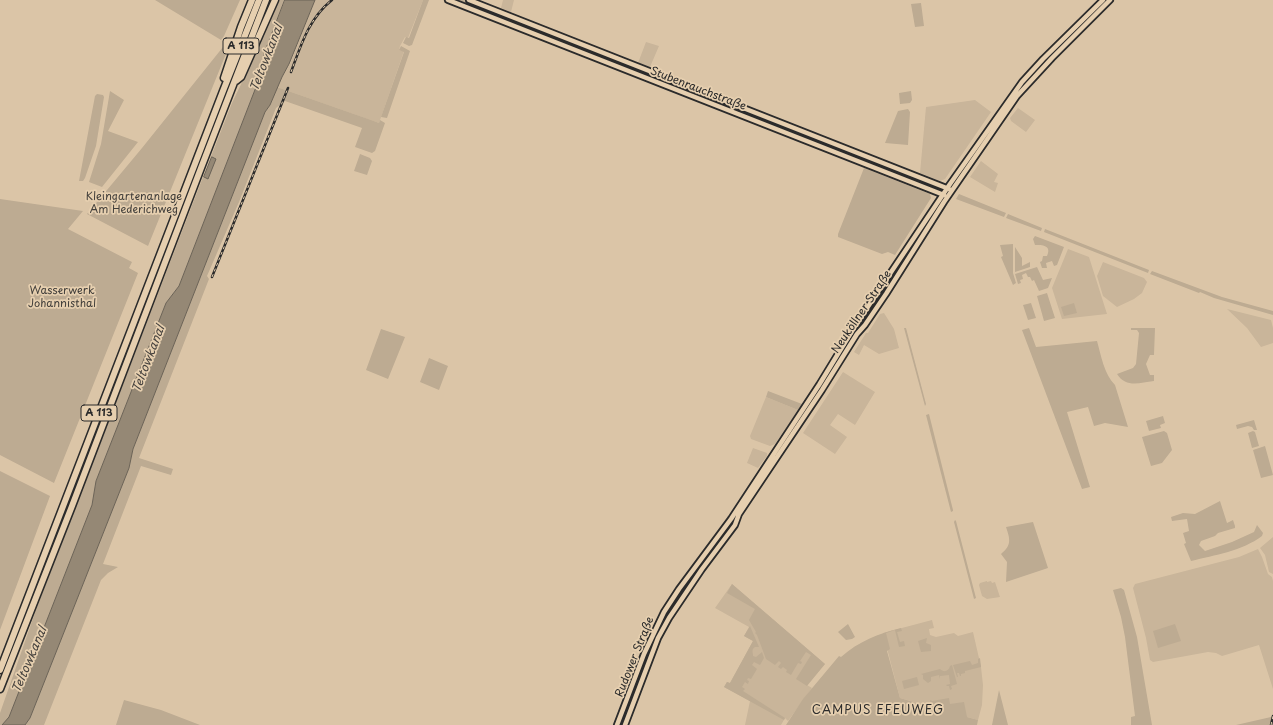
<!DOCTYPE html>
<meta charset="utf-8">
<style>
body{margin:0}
canvas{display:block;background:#dbc5a7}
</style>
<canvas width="1273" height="725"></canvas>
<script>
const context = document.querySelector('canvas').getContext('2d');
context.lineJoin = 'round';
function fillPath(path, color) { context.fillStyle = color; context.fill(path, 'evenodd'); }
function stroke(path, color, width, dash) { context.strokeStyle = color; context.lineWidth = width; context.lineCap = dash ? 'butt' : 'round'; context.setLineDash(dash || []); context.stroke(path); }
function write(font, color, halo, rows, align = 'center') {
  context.font = font + ' "Playpen Sans",sans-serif'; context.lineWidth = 3.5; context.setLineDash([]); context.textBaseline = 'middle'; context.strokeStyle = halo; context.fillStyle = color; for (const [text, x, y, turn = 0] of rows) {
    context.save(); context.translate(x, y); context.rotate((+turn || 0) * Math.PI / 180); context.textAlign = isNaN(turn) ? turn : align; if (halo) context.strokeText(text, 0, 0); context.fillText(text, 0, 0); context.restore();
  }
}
fillPath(new Path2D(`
 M 315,0 L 423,0 L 408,38 L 405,37 L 400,46 L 399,50 L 404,51 L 379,123 L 277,87 L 282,77 L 290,64 Z
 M 503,0 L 514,0 L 511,12 L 501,8 Z
 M 646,42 L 659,46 L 650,67 L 638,63 Z
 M 975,100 L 991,112 L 945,179 L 940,181 L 920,173 L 926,107 Z
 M 1018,108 L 1035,120 L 1026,132 L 1011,121 L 1010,118 Z
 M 981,161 L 998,174 L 994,182 L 998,183 L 995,192 L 970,177 Z
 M 1068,249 L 1089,257 L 1107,314 L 1062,319 L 1052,288 Z
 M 1103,262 L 1144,278 L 1147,282 L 1142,293 L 1134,299 L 1117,307 L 1103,296 L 1097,276 Z
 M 1227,309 L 1271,320 L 1273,328 L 1273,343 L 1261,347 L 1247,328 Z
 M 884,313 L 894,329 L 899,348 L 879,354 L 864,345 L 859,355 L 854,352 L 866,333 L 868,333 L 880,314 Z
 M 843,372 L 875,392 L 855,425 L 838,414 L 830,425 L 847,437 L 835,454 L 803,433 Z
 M 766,397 L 798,410 L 775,444 L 770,446 L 751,439 L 750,436 Z
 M 753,448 L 767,453 L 767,456 L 758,468 L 747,463 Z
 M 1273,537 L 1273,574 L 1269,572 L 1265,555 L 1260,548 Z
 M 1258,549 L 1262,557 L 1268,574 L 1272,577 L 1273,581 L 1273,689 L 1259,645 L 1222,656 L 1216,653 L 1208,652 L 1153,662 L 1150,660 L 1146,638 L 1133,588 L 1135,584 L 1239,557 Z
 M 987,581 L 987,582 L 991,581 L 992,583 L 995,582 L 1000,597 L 987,599 L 982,596 L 979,585 L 980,583 Z
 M 732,584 L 825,664 L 807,685 L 812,688 L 788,721 L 785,718 L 781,725 L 745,725 L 750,701 L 724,687 L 727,682 L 730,683 L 753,641 L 744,636 L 749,627 L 715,608 Z
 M 932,620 L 934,628 L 929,629 L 930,635 L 936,637 L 954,633 L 958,636 L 973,632 L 981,667 L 983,685 L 982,705 L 978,720 L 900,698 L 883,633 Z`), '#c9b59a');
fillPath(new Path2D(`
 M 155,0 L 240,0 L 224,36 L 221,40 Z
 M 278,0 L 285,0 L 264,54 L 263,69 L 179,286 L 166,303 L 96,481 L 92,505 L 9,717 L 2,725 L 0,725 L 0,713 L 36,610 L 203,177 L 232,103 L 255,55 Z
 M 423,0 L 429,0 L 412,45 L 409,46 L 403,43 L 406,37 L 409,38 Z
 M 452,0 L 463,0 L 551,34 L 551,36 L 550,38 Z
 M 921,3 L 924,26 L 915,27 L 911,4 Z
 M 556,37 L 621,62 L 619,66 L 555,40 Z
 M 227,42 L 230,44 L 148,246 L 87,214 L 142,148 Z
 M 401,46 L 410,51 L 387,118 L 381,117 L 404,52 L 399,50 Z
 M 623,63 L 688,88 L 689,90 L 687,92 L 621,66 Z
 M 277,87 L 371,120 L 379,123 L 380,120 L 385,123 L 375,151 L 372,153 L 355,147 L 362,128 L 285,101 L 276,108 L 239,202 L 207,276 L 209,279 L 139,458 L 173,469 L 171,475 L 141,466 L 103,564 L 118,567 L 108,573 L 101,580 L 44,725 L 25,725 L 30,718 L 129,468 L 133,449 L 265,112 L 270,105 Z
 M 110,91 L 124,100 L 108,131 L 138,142 L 102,187 L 89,182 L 101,144 Z
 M 911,91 L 912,100 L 910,103 L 900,104 L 899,93 Z
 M 694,92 L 696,92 L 811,137 L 810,140 L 694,95 Z
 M 97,94 L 103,95 L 104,97 L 96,146 L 85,178 L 83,181 L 79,181 L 95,96 Z
 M 908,109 L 910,112 L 908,145 L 885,143 L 898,111 Z
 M 815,138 L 938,186 L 936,189 L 814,142 L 813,141 Z
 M 360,154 L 370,158 L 372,161 L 367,175 L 354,171 Z
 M 864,168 L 930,194 L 931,198 L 895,255 L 888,252 L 882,254 L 838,237 L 838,234 Z
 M 959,194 L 1006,213 L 1004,217 L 956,199 Z
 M 0,199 L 83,211 L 68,229 L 132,262 L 129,268 L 138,273 L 54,483 L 0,455 Z
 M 941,200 L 943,201 L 887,288 L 885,286 Z
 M 1008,214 L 1042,228 L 1041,231 L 1006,218 Z
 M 1045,229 L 1149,270 L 1148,273 L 1044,232 Z
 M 1035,236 L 1064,247 L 1057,265 L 1054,266 L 1052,261 L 1046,263 L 1047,268 L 1042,268 L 1040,262 L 1042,261 L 1043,256 L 1047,256 C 1052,245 1042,245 1035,245 L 1033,239 Z
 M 1013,244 L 1013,273 L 1016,283 L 1013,285 L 1001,257 L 1003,256 L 1000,245 Z
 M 1015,247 L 1022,258 L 1022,266 L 1030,262 L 1030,267 L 1015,272 Z
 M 1037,267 L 1043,280 L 1052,278 L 1048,288 L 1039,291 L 1034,280 L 1032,281 L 1030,277 L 1028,277 L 1026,273 L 1022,275 L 1023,279 L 1020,280 L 1021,283 L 1018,284 L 1015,274 Z
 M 1152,271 L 1222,297 L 1273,311 L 1273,315 L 1214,298 L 1200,292 L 1199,293 L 1150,274 Z
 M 1047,293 L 1055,318 L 1044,321 L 1037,296 Z
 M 1031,303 L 1036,318 L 1028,320 L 1023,305 Z
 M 1074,303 L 1077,313 L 1064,316 L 1061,307 Z
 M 904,328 L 906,328 L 926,404 L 925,406 Z
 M 1029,328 L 1036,347 L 1097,341 C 1101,355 1104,374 1115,385 L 1128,427 L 1105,423 L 1094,426 L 1088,407 L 1067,412 L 1090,487 L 1082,489 L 1022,330 Z
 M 1131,328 L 1155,328 L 1154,355 L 1150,355 L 1146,364 L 1150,375 L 1154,375 L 1154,381 C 1139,383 1126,388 1117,374 L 1133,368 L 1136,364 L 1139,333 L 1137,330 L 1131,330 Z
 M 381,329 L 405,337 L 388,379 L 366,370 Z
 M 429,358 L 448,366 L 439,390 L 420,382 Z
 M 768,391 L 802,404 L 798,410 L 766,397 Z
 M 929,414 L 953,510 L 953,511 L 951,512 L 926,415 Z
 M 1163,416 L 1165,423 L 1160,425 L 1161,428 L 1149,431 L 1146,421 Z
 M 1254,420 L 1257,430 L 1254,430 L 1252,427 L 1248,426 L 1237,429 L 1236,425 Z
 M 1164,431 L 1167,433 L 1172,450 L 1162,463 L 1151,466 L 1142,437 Z
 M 1253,431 L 1255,432 L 1259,446 L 1252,448 L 1248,433 Z
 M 1265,446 L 1273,475 L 1261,478 L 1253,450 Z
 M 0,471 L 50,496 L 0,630 Z
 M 1220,501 L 1227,523 L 1233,520 L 1235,526 L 1235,528 L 1218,533 L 1215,536 L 1201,541 L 1199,545 L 1205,551 L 1232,542 L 1254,532 L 1257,525 L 1263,533 L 1262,536 C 1242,551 1215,555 1191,561 L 1184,544 L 1186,543 L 1183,533 L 1189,531 L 1187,519 L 1172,521 L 1171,517 L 1183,513 L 1195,514 Z
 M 955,520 L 956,521 L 976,598 L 974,599 L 954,522 Z
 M 1033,522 L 1048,568 L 1006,582 L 1007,562 L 1001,554 C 1012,545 1010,539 1006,527 Z
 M 702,563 L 702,566 L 674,605 L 658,633 L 657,633 L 656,632 L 673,604 Z
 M 732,584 L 825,664 L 807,686 L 796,679 L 811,655 L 806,652 L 800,661 L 802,662 L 801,664 L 798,663 L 791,675 L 786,672 L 787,670 L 783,667 L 781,669 L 778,667 L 781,663 L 779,661 L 775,665 L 766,659 L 757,635 L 755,633 L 756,632 L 749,620 L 755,609 L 727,593 Z
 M 1121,588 L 1124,590 L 1137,637 L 1152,725 L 1131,725 L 1131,717 L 1135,716 L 1125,637 L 1121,617 L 1113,590 Z
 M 848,624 L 855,637 L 852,639 L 846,640 L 838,632 Z
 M 1175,624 L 1181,641 L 1158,648 L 1153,631 Z
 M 750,626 L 759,647 L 755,647 C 751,650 753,652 753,656 L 756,657 L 762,652 L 764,658 L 760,665 L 754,662 L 752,665 L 757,669 L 751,679 L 748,678 L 747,680 L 749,681 L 748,684 L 745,682 L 742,687 L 745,689 L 743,691 L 785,718 L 784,720 L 724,687 L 727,682 L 730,683 L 753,641 L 744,636 Z
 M 901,628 L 902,631 L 897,632 L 900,642 L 904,641 L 905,646 L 899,647 L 895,630 L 886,633 L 890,649 L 887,651 L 900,698 L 931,707 L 930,700 L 931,700 L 932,701 L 949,698 L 950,704 L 964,702 L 967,717 L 978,720 L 977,725 L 786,725 L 803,699 L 839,656 L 841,657 C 859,641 878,634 901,628 Z
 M 927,638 L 926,643 L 931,645 L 931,651 L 921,652 L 918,641 Z
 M 652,642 L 654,643 L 631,700 L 630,697 Z
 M 980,658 L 981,667 L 965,671 L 965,673 L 961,674 L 961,676 L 960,676 L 959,673 L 957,673 L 958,677 L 957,677 L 953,665 L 970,661 L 972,665 L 978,663 L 978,659 Z
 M 952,665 L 957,684 L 951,686 L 952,689 L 950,690 L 949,686 L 947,686 L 946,685 L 950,684 L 949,675 L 940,676 L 940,679 L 939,675 L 931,677 L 931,681 L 928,683 L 923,679 L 923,675 L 921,674 L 940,669 C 944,673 949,671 950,666 Z
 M 917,677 L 919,685 L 904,689 L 902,681 Z
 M 999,690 L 1008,725 L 992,725 Z
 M 124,700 L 161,710 L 200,725 L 116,725 Z
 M 1273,716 L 1273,725 L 1236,725 L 1271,717 Z`), '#bdab92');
const water = new Path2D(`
 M 285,0 L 315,0 L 289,64 L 282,77 L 270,105 L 265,112 L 133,449 L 129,468 L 30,718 L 25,725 L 2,725 L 9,717 L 92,505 L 96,481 L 166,303 L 179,286 L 263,69 L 264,54 Z
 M 212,157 L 216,159 L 208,179 L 204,177 Z`);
fillPath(water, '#958875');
stroke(water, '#6b6357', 1);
const secondary = new Path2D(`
 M 448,0 L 944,195
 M 469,0 L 949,189
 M 617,725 L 644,654 L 664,612 L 679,589 L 731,519 L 819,385 L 855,326 L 950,184 L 1022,82 L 1043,59 L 1103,0
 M 625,725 L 658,638 L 669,618 L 702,569 L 735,525 L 739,514 L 822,390 L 857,334 L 865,325 L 886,294 L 944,202 L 1017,96 L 1052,58 L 1110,0`);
const motorway = new Path2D(`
 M 224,78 L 241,27 L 252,0
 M 236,81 L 241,77 L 275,0
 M 0,670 L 223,91 L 259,0
 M 0,689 L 72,506 L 201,168 L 266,0`);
stroke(secondary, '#2b2b2b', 8);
stroke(motorway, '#2b2b2b', 9);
stroke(secondary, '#e6cfaf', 4.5);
stroke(motorway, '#e6cfaf', 6);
const rail = new Path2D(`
 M 291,72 C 301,45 309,18 332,0
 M 212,277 L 288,88
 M 1271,725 L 1273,716`);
stroke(rail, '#2b2b2b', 2.5);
stroke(rail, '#e6cfaf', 1, [3]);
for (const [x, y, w] of [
 [241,46,36],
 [99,413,36]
]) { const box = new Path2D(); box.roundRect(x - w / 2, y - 8, w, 16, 3); context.fillStyle = '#e6cfaf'; context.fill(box); stroke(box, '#2b2b2b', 1); }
write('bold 10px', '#2b2b2b', null, [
 ["A 113",241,46],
 ["A 113",99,413]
]);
write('11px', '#2b2b2b', '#e6cfaf', [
 ["Stubenrauchstraße",698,89,21],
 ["Neuköllner Straße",862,312,-56],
 ["Rudower Straße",635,657,-68]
]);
write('11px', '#413e3a', '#e6cfaf', [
 ["Kleingartenanlage",134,197],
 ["Am Hederichweg",134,210],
 ["Wasserwerk",62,291],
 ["Johannisthal",62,304]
]);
write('italic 12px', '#46423e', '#e6cfaf', [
 ["Teltowkanal",267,58,-69],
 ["Teltowkanal",149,359,-69],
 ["Teltowkanal",30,660,-67]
]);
context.letterSpacing = '1px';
write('12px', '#2b2b2b', '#e6cfaf', [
 ["CAMPUS EFEUWEG",878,711]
]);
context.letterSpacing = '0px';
</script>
